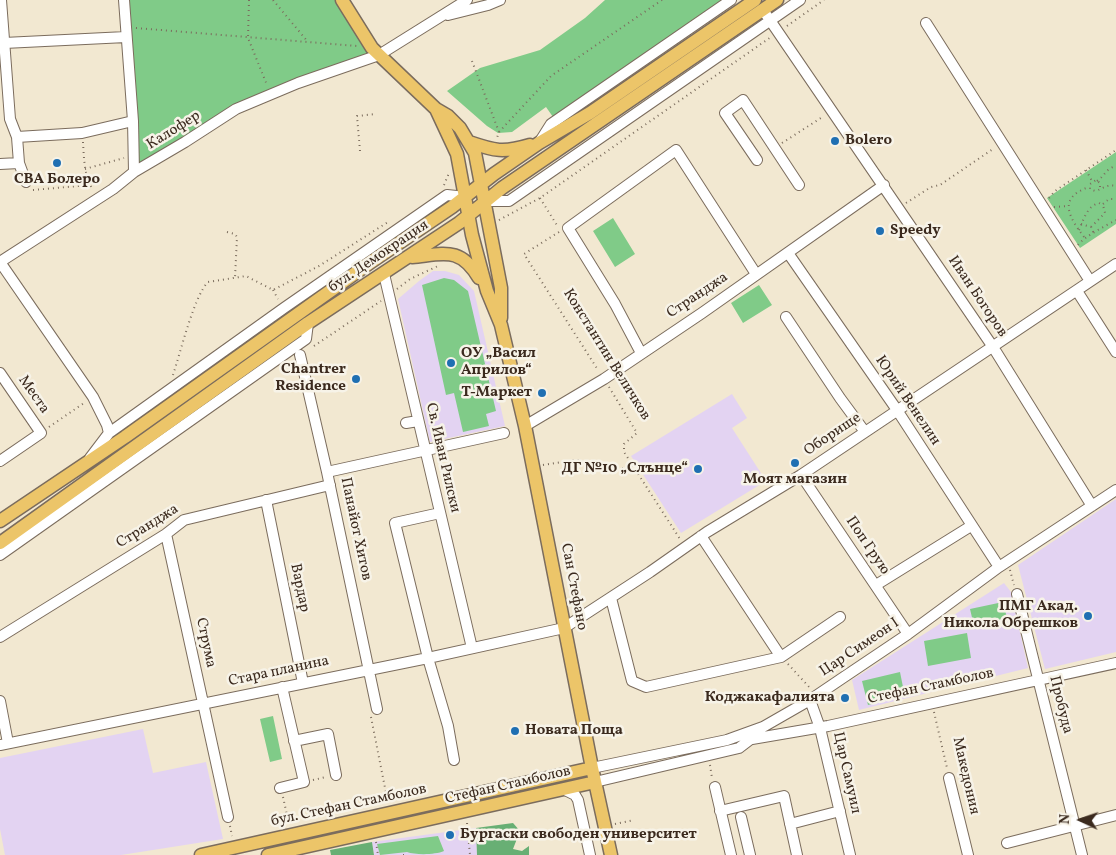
<!DOCTYPE html>
<meta charset="utf-8">
<style>
body{margin:0}
#map{position:relative;width:1116px;height:855px;overflow:hidden;background:#f2e8d1;font-family:Vollkorn,serif}
canvas{display:block}
.north{position:absolute;left:1056px;top:795px;width:50px;height:50px;-webkit-text-stroke:4px #f7f3e8;paint-order:stroke;rotate:273deg;font-size:14px;font-weight:700;line-height:20px;text-align:center;color:#3b2a1e}
.north::after{content:'';display:block;margin:auto;width:18px;height:22px;background:#3b2a1e;clip-path:polygon(50% 0,100% 100%,50% 72%,0 100%)}
</style>
<div id="map">
<canvas width="1116" height="855"></canvas>
<div class="north">N</div>
</div>
<script>
const context = document.querySelector('canvas').getContext('2d');
context.lineJoin = 'round';
function fillPath(path, color) { context.fillStyle = color; context.fill(path, 'evenodd'); }
function stroke(path, color, width, dash) { context.strokeStyle = color; context.lineWidth = width; context.lineCap = dash ? 'butt' : 'round'; context.setLineDash(dash || []); context.stroke(path); }
function write(font, color, halo, rows, align = 'center') {
  context.font = font + ' Vollkorn,serif'; context.lineWidth = 5; context.setLineDash([]); context.textBaseline = 'middle'; context.strokeStyle = halo; context.fillStyle = color; for (const [text, x, y, turn = 0] of rows) {
    context.save(); context.translate(x, y); context.rotate((+turn || 0) * Math.PI / 180); context.textAlign = isNaN(turn) ? turn : align; if (halo) context.strokeText(text, 0, 0); context.fillText(text, 0, 0); context.restore();
  }
}
fillPath(new Path2D(`
 M 433,271 L 445,271 L 459,275 L 474,291 L 505,426 L 430,442 L 398,299 L 419,281 Z
 M 732,394 L 747,418 L 732,428 L 766,481 L 681,533 L 631,456 Z
 M 1116,499 L 1116,652 L 1045,669 L 1018,565 Z
 M 1004,583 L 1011,592 L 1028,668 L 859,710 L 852,680 Z
 M 143,729 L 153,773 L 206,762 L 223,839 L 121,855 L 5,855 L 0,829 L 0,758 Z
 M 476,828 L 477,855 L 374,855 L 372,842 Z`), '#e3d3f2');
fillPath(new Path2D(`
 M 124,0 L 342,0 L 379,55 L 271,94 L 134,172 Z
 M 605,0 L 725,0 L 553,117 L 546,107 L 512,132 L 498,133 L 487,126 L 447,91 L 480,68 L 540,50 L 585,18 Z
 M 1116,152 L 1116,224 L 1080,248 L 1047,198 Z
 M 613,218 L 635,254 L 615,267 L 593,231 Z
 M 444,278 L 454,280 L 468,291 L 496,411 L 486,414 L 489,426 L 463,432 L 454,393 L 446,395 L 422,285 Z
 M 759,285 L 772,305 L 743,323 L 731,303 Z
 M 1003,602 L 1007,618 L 974,626 L 970,609 Z
 M 967,633 L 971,658 L 928,666 L 924,641 Z
 M 900,672 L 903,687 L 900,688 L 902,696 L 868,705 L 862,681 Z
 M 273,716 L 282,759 L 270,762 L 260,719 Z
 M 438,836 L 444,851 C 435,855 415,855 407,852 L 380,855 L 377,844 Z`), '#80cb88');
fillPath(new Path2D(`
 M 513,823 L 520,831 L 513,849 L 522,851 L 529,846 L 529,855 L 477,855 L 476,828 Z
 M 372,842 L 374,855 L 331,855 L 330,850 Z`), '#68af74');
const minor = new Path2D(`
 M 1,0 L 10,119 L 17,137 L 19,163 L 26,182
 M 124,0 L 133,121 L 134,172
 M 763,10 L 993,347 L 1092,506
 M 448,15 L 488,5 L 500,0
 M 926,23 L 1090,281
 M 4,43 L 126,37
 M 17,137 L 82,133 L 133,121
 M 539,143 L 551,124 L 731,0
 M 757,160 L 725,113 L 743,100 L 799,185
 M 0,164 L 19,163
 M 484,201 L 509,201 L 800,0
 M 788,253 L 897,410 L 999,567
 M 0,262 L 113,189 L 134,172 L 185,142 L 236,109 L 298,83 L 379,55 L 467,0
 M 0,262 L 93,397 L 107,425 L 109,433
 M 384,274 L 472,648
 M 1077,291 L 1116,352
 M 786,317 L 840,398 L 865,432
 M 641,353 L 615,304 L 568,228 L 676,150 L 756,274
 M 300,355 L 327,472 L 377,709
 M 0,373 L 41,433 L 0,461
 M 406,423 L 418,421
 M 525,426 L 604,379 L 702,313 L 884,185
 M 90,458 L 109,433 L 284,308 L 447,195 L 466,197
 M 327,472 L 504,433
 M 801,475 L 908,634
 M 266,500 L 303,683
 M 440,513 L 395,523 L 428,658 L 448,726 L 454,760
 M 166,534 L 228,817
 M 701,536 L 781,657
 M 0,555 L 306,339 L 308,323
 M 876,585 L 971,526
 M 1017,594 L 1082,855
 M 611,598 L 632,681 L 646,687 L 781,657 L 840,617
 M 0,637 L 166,534 L 184,520 L 330,485
 M 810,700 L 820,728 L 850,855
 M 0,701 L 8,743
 M 752,739 L 828,726 L 1116,663
 M 294,741 L 328,734 L 336,775
 M 0,745 L 428,658 L 564,628 L 650,572 L 707,532 L 801,475 L 1116,264
 M 592,768 L 727,740 L 763,727 L 810,700 L 844,677 L 908,634 L 999,567 L 1116,490
 M 949,778 L 968,855
 M 595,782 L 739,748 L 756,735
 M 715,787 L 731,855
 M 280,788 L 304,782 L 282,687
 M 565,790 L 575,795 L 578,800 L 590,855
 M 720,811 L 784,796 L 797,855
 M 741,817 L 750,855
 M 790,824 L 840,811
 M 1007,843 L 1116,815`);
const major = new Path2D(`
 M 342,0 L 372,48 L 436,109 L 448,116 L 460,128 L 475,153 L 501,288 L 501,318
 M 436,109 L 457,154 L 472,235 L 487,291 L 501,325 L 525,426 L 592,768 L 611,855
 M 469,142 C 495,151 503,153 530,145
 M 412,257 C 444,254 460,246 479,278
 M 0,521 L 125,437 L 371,262 L 452,207 L 494,174 L 539,143 L 590,113 L 755,0
 M 0,543 L 308,323 L 459,223 L 502,188 L 777,0
 M 201,855 L 592,768
 M 268,855 L 595,782`);
stroke(minor, '#7b6c5d', 12);
stroke(major, '#7b6c5d', 15);
stroke(new Path2D(`
 M 249,0 L 248,38 L 267,85
 M 273,0 L 308,42
 M 787,26 L 824,0
 M 136,28 L 357,46
 M 472,61 L 499,132 L 497,138
 M 499,132 L 551,76 L 662,0
 M 83,142 C 84,158 84,176 93,190
 M 782,143 L 824,116
 M 360,151 L 357,116 L 376,114
 M 85,169 L 124,158
 M 1086,170 L 1092,181
 M 1097,181 C 1105,176 1105,169 1116,166
 M 444,185 L 449,173
 M 1100,187 L 1100,183 L 1096,180 L 1090,184 L 1090,189 L 1095,191 C 1103,189 1106,184 1116,186
 M 33,190 L 90,185
 M 540,198 L 558,227
 M 1049,198 L 1055,191 L 1116,150
 M 906,203 L 931,187 L 940,185 L 993,149
 M 1103,204 L 1109,199 L 1116,199
 M 1054,207 L 1069,206
 M 499,220 L 540,198 L 771,37
 M 1081,224 L 1091,227 L 1094,234
 M 1091,227 L 1105,213 L 1103,205
 M 1079,230 C 1084,219 1087,206 1099,203 L 1103,205
 M 227,232 L 235,234 L 237,237 L 235,278
 M 559,232 L 524,254 L 598,370
 M 1084,237 C 1069,217 1057,198 1089,187
 M 1078,245 C 1086,235 1104,227 1116,220
 M 397,289 L 410,279 L 438,266
 M 273,290 L 278,299
 M 314,346 L 381,301
 M 173,375 C 180,354 194,296 208,282 L 246,276 L 273,290 L 319,266 L 388,222
 M 609,387 L 637,433 L 624,444 L 624,452 L 680,539
 M 49,427 L 84,403
 M 543,465 L 576,460 L 634,470
 M 1010,570 L 1014,585
 M 788,664 L 810,688
 M 934,712 L 947,768
 M 371,717 L 388,803
 M 710,765 L 712,778
 M 313,780 L 326,777
 M 283,797 L 289,824
 M 467,823 L 470,855
 M 615,824 L 634,820
 M 230,826 L 232,836
 M 376,842 L 378,855
 M 403,855 L 406,855`), '#7b6c5d', 2, [1, 4]);
stroke(minor, '#fff', 10);
stroke(major, '#ecc569', 12);
for (const [x, y, r, color] of [
 [835,141,5,"#1f6fb2"],
 [57,163,5,"#1f6fb2"],
 [880,231,5,"#1f6fb2"],
 [451,363,5,"#1f6fb2"],
 [356,379,5,"#1f6fb2"],
 [542,393,5,"#1f6fb2"],
 [795,463,5,"#1f6fb2"],
 [698,469,5,"#1f6fb2"],
 [1088,616,5,"#1f6fb2"],
 [845,698,5,"#1f6fb2"],
 [515,731,5,"#1f6fb2"],
 [450,835,5,"#1f6fb2"]
]) { const dot = new Path2D(); dot.arc(x, y, r, 0, 2 * Math.PI); context.fillStyle = color; context.fill(dot); stroke(dot, '#f7f3e8', 2); }
write('15px', '#3b2a1e', '#f7f3e8', [
 ["Калофер",174,131,-32],
 ["бул. Демокрация",379,257,-34],
 ["Странджа",698,296,-34],
 ["Иван Богоров",977,297,56],
 ["Константин Величков",606,355,58],
 ["Места",33,395,55],
 ["Юрий Венелин",907,401,56],
 ["Оборище",833,435,-34],
 ["Св. Иван Рилски",442,458,77],
 ["Странджа",148,527,-32],
 ["Панайот Хитов",355,529,78],
 ["Поп Грую",867,546,56],
 ["Сан Стефано",573,587,79],
 ["Вардар",299,588,78],
 ["Струма",205,643,78],
 ["Цар Симеон I",860,648,-34],
 ["Стара планина",279,672,-12],
 ["Стефан Стамболов",931,687,-12],
 ["Пробуда",1060,705,76],
 ["Цар Самуил",846,773,77],
 ["Македония",965,776,77],
 ["Стефан Стамболов",508,786,-13],
 ["бул. Стефан Стамболов",349,806,-12]
]);
write('bold 15px', '#3b2a1e', '#f7f3e8', [
 ["Bolero",845,141],
 ["CBA Болеро",57,180,"center"],
 ["Speedy",890,231],
 ["ОУ „Васил",461,354],
 ["Априлов“",461,371],
 ["Chantrer",346,370,"right"],
 ["Residence",346,387,"right"],
 ["Т-Маркет",532,393,"right"],
 ["ДГ №10 „Слънце“",688,469,"right"],
 ["Моят магазин",795,480,"center"],
 ["ПМГ Акад.",1078,607,"right"],
 ["Никола Обрешков",1078,624,"right"],
 ["Коджакафалията",835,698,"right"],
 ["Новата Поща",525,731],
 ["Бургаски свободен университет",460,835]
], 'left');
</script>
